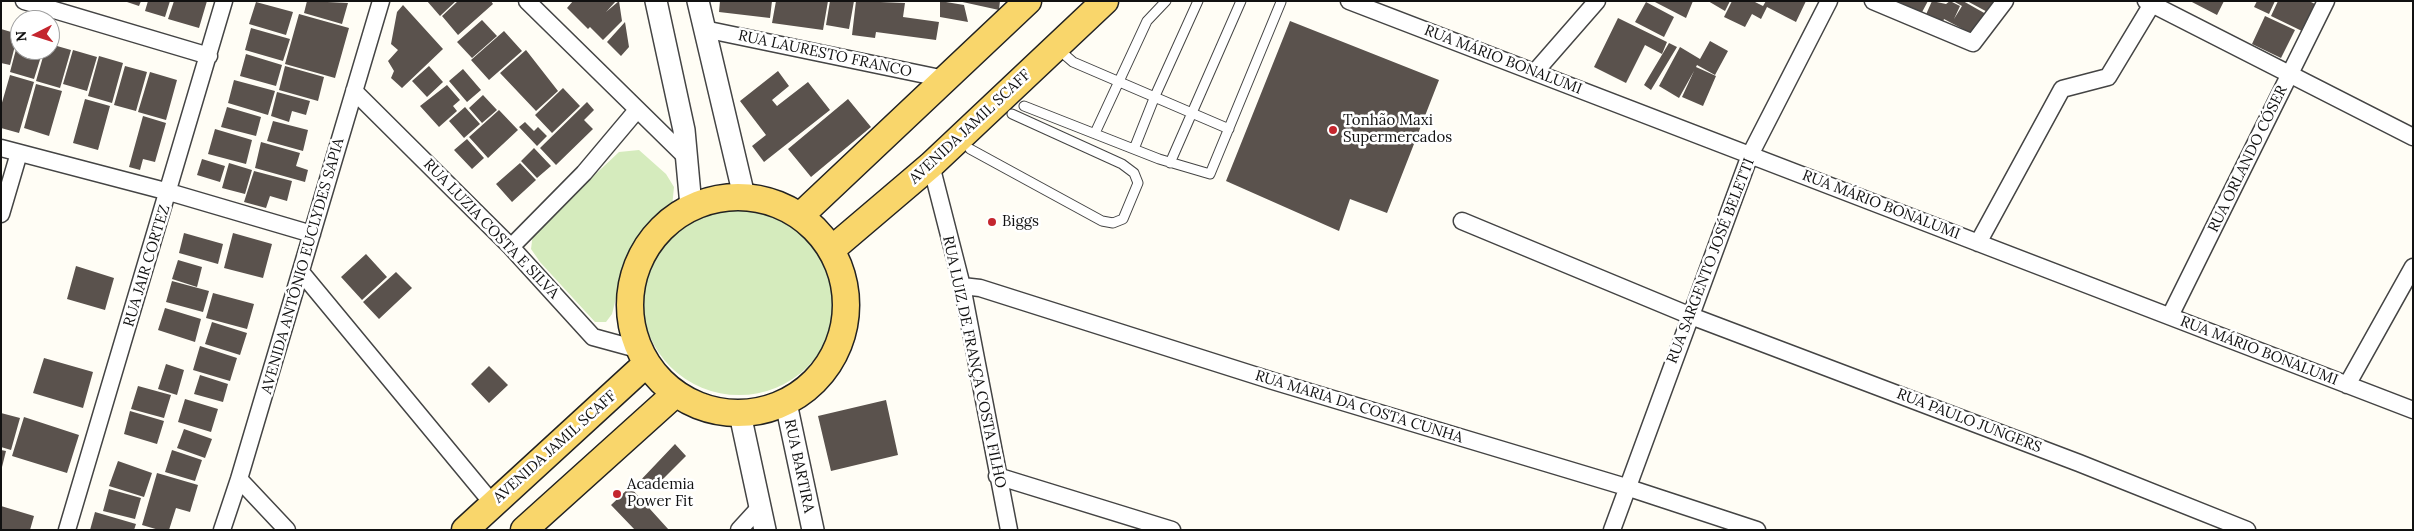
<!DOCTYPE html>
<meta charset="utf-8">
<style>
body{margin:0}
#map{position:relative;width:2414px;height:531px;overflow:hidden;background:#fffdf5;font-family:Lora,serif}
canvas{display:block}
.frame{position:absolute;inset:0;border:2px solid #111;pointer-events:none}
.north{position:absolute;left:10px;top:10px;width:50px;height:50px;box-sizing:border-box;background:#fff;border:1px solid #a0a0a0;border-radius:50%;rotate:265deg;font-size:14px;font-weight:700;line-height:20px;text-align:center;color:#111}
.north::after{content:'';display:block;margin:auto;width:18px;height:22px;background:#c4262e;clip-path:polygon(50% 0,100% 100%,50% 72%,0 100%)}
</style>
<div id="map">
<canvas width="2414" height="531"></canvas>
<div class="frame"></div>
<div class="north">N</div>
</div>
<script>
const context = document.querySelector('canvas').getContext('2d');
context.lineJoin = 'round';
function fillPath(path, color) { context.fillStyle = color; context.fill(path, 'evenodd'); }
function stroke(path, color, width, dash) { context.strokeStyle = color; context.lineWidth = width; context.lineCap = dash ? 'butt' : 'round'; context.setLineDash(dash || []); context.stroke(path); }
function write(font, color, halo, rows, align = 'center') {
  context.font = font + ' Lora,serif'; context.lineWidth = 5; context.setLineDash([]); context.textBaseline = 'middle'; context.strokeStyle = halo; context.fillStyle = color; for (const [text, x, y, turn = 0] of rows) {
    context.save(); context.translate(x, y); context.rotate((+turn || 0) * Math.PI / 180); context.textAlign = isNaN(turn) ? turn : align; if (halo) context.strokeText(text, 0, 0); context.fillText(text, 0, 0); context.restore();
  }
}
fillPath(new Path2D(`
 M 639,150 L 666,174 L 674,187 L 672,207 L 654,225 L 632,251 L 620,282 L 612,314 L 606,322 L 595,322 L 540,262 L 531,249 L 533,233 L 619,152 Z
 M642 298a97 97 0 1 1 194 0a97 97 0 1 1-194 0Z`), '#d5ebbd');
fillPath(new Path2D(`
 M 124,1 L 141,1 L 139,6 Z
 M 148,1 L 170,1 L 165,17 L 145,11 Z
 M 174,1 L 207,1 L 199,28 L 168,19 Z
 M 307,1 L 348,3 L 342,24 L 304,13 Z
 M 427,1 L 456,1 L 440,16 Z
 M 458,1 L 491,1 L 493,4 L 458,35 L 442,16 Z
 M 573,1 L 616,1 L 606,12 L 619,1 L 622,21 L 603,40 L 590,27 L 588,29 L 567,8 Z
 M 720,1 L 772,1 L 770,18 L 719,12 Z
 M 776,1 L 828,1 L 823,30 L 772,23 Z
 M 830,1 L 854,1 L 849,29 L 826,25 Z
 M 856,1 L 905,3 L 903,17 L 939,22 L 936,40 L 876,32 L 875,38 L 852,35 Z
 M 940,1 L 964,5 L 968,22 L 940,17 Z
 M 958,1 L 1000,1 L 999,10 Z
 M 1653,1 L 1693,1 L 1686,18 Z
 M 1708,1 L 1730,1 L 1725,11 Z
 M 1732,1 L 1753,1 L 1763,6 L 1766,1 L 1806,1 L 1796,22 L 1767,7 L 1761,19 L 1752,14 L 1745,27 L 1724,17 Z
 M 1897,1 L 1928,1 L 1921,14 Z
 M 1932,1 L 1946,4 L 1950,1 L 1960,6 L 1954,19 L 1962,6 L 1953,1 L 1963,1 L 1986,14 L 1974,35 L 1944,19 L 1941,27 L 1924,19 Z
 M 1967,1 L 2000,1 L 1993,15 Z
 M 2190,1 L 2224,1 L 2217,15 Z
 M 2257,1 L 2275,1 L 2269,14 L 2254,7 Z
 M 2278,1 L 2309,1 L 2317,5 L 2304,32 L 2271,16 Z
 M 256,2 L 293,12 L 286,35 L 249,24 Z
 M 1646,2 L 1674,17 L 1664,37 L 1635,22 Z
 M 403,5 L 443,49 L 402,88 L 391,78 L 394,71 L 388,61 L 398,50 L 391,44 L 397,12 Z
 M 299,14 L 349,28 L 335,78 L 285,64 Z
 M 2265,16 L 2295,30 L 2281,58 L 2252,44 Z
 M 1618,18 L 1667,42 L 1662,54 L 1645,45 L 1626,83 L 1594,67 Z
 M 482,20 L 497,36 L 472,58 L 457,42 Z
 M 1290,21 L 1439,80 L 1387,213 L 1350,199 L 1339,231 L 1226,181 Z
 M 625,22 L 629,47 L 621,56 L 607,42 Z
 M 251,28 L 290,39 L 283,61 L 245,50 Z
 M 1,29 L 18,34 L 10,65 L 1,63 Z
 M 504,31 L 522,51 L 489,80 L 471,60 Z
 M 19,38 L 20,50 L 43,50 L 34,79 L 10,72 Z
 M 1710,41 L 1728,51 L 1715,75 L 1697,65 L 1696,67 L 1716,76 L 1703,106 L 1682,97 L 1694,71 L 1679,98 L 1659,86 L 1680,47 L 1700,59 Z
 M 1669,43 L 1677,47 L 1651,90 L 1644,85 Z
 M 50,44 L 71,50 L 60,88 L 36,81 L 45,50 L 50,50 Z
 M 73,50 L 97,57 L 87,91 L 63,84 Z
 M 526,50 L 558,91 L 536,111 L 500,73 Z
 M 246,54 L 282,65 L 276,86 L 240,76 Z
 M 99,56 L 123,63 L 112,103 L 88,96 Z
 M 125,66 L 147,72 L 136,111 L 114,105 Z
 M 285,66 L 324,77 L 318,101 L 279,90 Z
 M 429,66 L 443,82 L 427,97 L 412,81 Z
 M 463,69 L 481,90 L 467,102 L 449,81 Z
 M 778,71 L 789,86 L 772,100 L 777,106 L 808,82 L 830,110 L 764,162 L 752,146 L 766,135 L 740,101 Z
 M 150,72 L 177,80 L 166,120 L 138,112 Z
 M 10,75 L 34,82 L 19,133 L 1,128 L 1,106 Z
 M 234,80 L 275,91 L 268,115 L 228,103 Z
 M 36,84 L 62,91 L 49,136 L 24,128 Z
 M 447,85 L 460,100 L 453,106 L 457,111 L 439,127 L 420,106 Z
 M 563,88 L 580,106 L 552,133 L 535,115 Z
 M 277,92 L 310,101 L 306,115 L 292,111 L 289,122 L 271,116 Z
 M 483,95 L 497,110 L 482,123 L 469,108 Z
 M 85,99 L 110,106 L 98,150 L 73,143 Z
 M 848,99 L 871,127 L 811,177 L 788,149 Z
 M 587,102 L 594,110 L 584,120 L 593,129 L 556,165 L 540,148 Z
 M 227,107 L 261,117 L 256,136 L 221,127 Z
 M 465,107 L 480,124 L 464,138 L 449,121 Z
 M 499,110 L 518,130 L 488,158 L 469,137 Z
 M 143,116 L 166,123 L 155,162 L 143,159 L 140,170 L 129,167 Z
 M 273,121 L 308,130 L 303,151 L 267,141 Z
 M 525,122 L 534,131 L 538,127 L 547,136 L 537,146 L 519,127 Z
 M 215,129 L 252,140 L 246,164 L 208,154 Z
 M 467,139 L 484,158 L 472,169 L 454,150 Z
 M 261,142 L 300,153 L 296,166 L 308,170 L 305,182 L 255,168 Z
 M 534,148 L 551,166 L 537,178 L 521,161 Z
 M 202,159 L 225,166 L 220,182 L 197,175 Z
 M 229,163 L 252,170 L 245,194 L 222,188 Z
 M 520,163 L 536,180 L 512,202 L 496,184 Z
 M 254,171 L 292,181 L 287,201 L 270,196 L 266,208 L 244,202 Z
 M 184,233 L 223,244 L 218,264 L 179,253 Z
 M 233,233 L 272,244 L 263,278 L 224,268 Z
 M 366,254 L 387,277 L 362,300 L 341,277 Z
 M 178,260 L 202,267 L 197,287 L 172,279 Z
 M 76,266 L 114,278 L 105,310 L 67,299 Z
 M 396,272 L 412,288 L 379,319 L 363,302 Z
 M 172,281 L 209,291 L 203,312 L 166,302 Z
 M 213,293 L 254,304 L 247,329 L 206,318 Z
 M 165,308 L 201,319 L 195,342 L 158,330 Z
 M 212,322 L 247,333 L 240,355 L 205,344 Z
 M 200,346 L 237,358 L 230,381 L 193,370 Z
 M 44,358 L 93,372 L 83,408 L 33,393 Z
 M 166,364 L 184,370 L 177,395 L 158,389 Z
 M 489,366 L 508,385 L 489,403 L 471,384 Z
 M 200,375 L 228,384 L 223,402 L 194,394 Z
 M 138,386 L 171,395 L 164,418 L 131,409 Z
 M 185,399 L 218,409 L 211,432 L 178,422 Z
 M 886,400 L 898,455 L 831,471 L 818,416 Z
 M 130,411 L 164,421 L 157,444 L 124,434 Z
 M 1,413 L 20,418 L 11,450 L 1,447 Z
 M 24,417 L 79,435 L 67,473 L 12,456 Z
 M 184,429 L 212,439 L 205,458 L 177,448 Z
 M 675,444 L 686,456 L 657,485 L 651,479 L 642,489 L 637,484 Z
 M 1,450 L 6,451 L 2,467 L 1,467 Z
 M 172,450 L 202,460 L 195,481 L 165,472 Z
 M 118,461 L 152,473 L 144,497 L 109,486 Z
 M 157,473 L 198,485 L 190,512 L 176,508 L 169,530 L 159,530 L 142,525 Z
 M 630,487 L 669,530 L 635,530 L 611,505 Z
 M 109,489 L 141,498 L 135,519 L 103,511 Z
 M 1,506 L 34,516 L 30,530 L 1,530 Z
 M 95,512 L 136,524 L 134,530 L 90,530 Z`), '#5a524d');
const service = new Path2D(`
 M 1058,49 L 1073,62 L 1229,129
 M 1024,106 L 1159,159 L 1210,174 L 1281,2
 M 1095,133 L 1147,21 L 1166,1
 M 970,149 L 1102,221 L 1113,223 L 1123,219 L 1138,183 L 1134,173 L 1122,164 L 1012,114
 M 1134,149 L 1155,96 L 1198,1
 M 1170,163 L 1241,1`);
const minor = new Path2D(`
 M 24,1 L 209,56
 M 527,1 L 687,158
 M 1349,1 L 2413,410
 M 1873,1 L 1973,43 L 2005,1
 M 2146,1 L 2413,137
 M 704,29 L 945,79
 M 1535,72 L 1597,1
 M 354,91 L 511,247 L 593,337 L 637,349
 M 1,148 L 169,192 L 312,234
 M 931,165 L 962,286 L 1009,530
 M 1,214 L 19,153
 M 1462,221 L 1691,316 L 2079,463 L 2247,530
 M 1978,243 L 2062,89 L 2108,77 L 2152,4
 M 511,247 L 584,173 L 637,110
 M 301,272 L 493,504
 M 962,286 L 980,288 L 1273,381 L 1626,487 L 1757,530
 M 2170,316 L 2326,1
 M 2347,385 L 2413,267
 M 997,476 L 1172,530
 M 239,479 L 287,530
 M 67,530 L 224,1
 M 222,530 L 239,479 L 381,1
 M 739,530 L 760,507
 M 1612,530 L 1750,155 L 1829,1`);
const tertiary = new Path2D(`
 M 656,1 L 684,130 L 691,206
 M 698,1 L 744,196
 M 786,403 L 813,530
 M 740,414 L 765,530`);
const primary = new Path2D(`
 M630 305a108 108 0 1 1 216 0a108 108 0 1 1-216 0Z
 M 800,216 L 1028,1
 M 831,250 L 931,165 L 1105,1
 M 465,530 L 646,364
 M 524,530 L 675,394`);
stroke(service, '#444', 11);
stroke(minor, '#444', 19);
stroke(tertiary, '#444', 24);
stroke(primary, '#222', 29);
stroke(service, '#fff', 9);
stroke(minor, '#fff', 16);
stroke(tertiary, '#fff', 21);
stroke(primary, '#f9d66b', 26);
for (const [x, y, r, color] of [
 [1333,130,5,"#c4262e"],
 [992,222,5,"#c4262e"],
 [617,494,5,"#c4262e"]
]) { const dot = new Path2D(); dot.arc(x, y, r, 0, 2 * Math.PI); context.fillStyle = color; context.fill(dot); stroke(dot, '#fff', 2); }
write('15px', '#111', '#fff', [
 ["RUA LAURESTO FRANCO",825,54,12],
 ["RUA MÁRIO BONALUMI",1503,60,21],
 ["AVENIDA JAMIL SCAFF",970,127,-43],
 ["RUA ORLANDO CÓSER",2248,159,-64],
 ["RUA MÁRIO BONALUMI",1881,205,21],
 ["RUA LUZIA COSTA E SILVA",491,229,46],
 ["RUA SARGENTO JOSÉ BELETTI",1711,261,-69],
 ["RUA JAIR CORTEZ",147,266,-73],
 ["AVENIDA ANTÔNIO EUCLYDES SAPIA",303,266,-74],
 ["RUA MÁRIO BONALUMI",2259,351,21],
 ["RUA LUIZ DE FRANÇA COSTA FILHO",974,362,78],
 ["RUA MARIA DA COSTA CUNHA",1359,407,17],
 ["RUA PAULO JUNGERS",1969,421,21],
 ["AVENIDA JAMIL SCAFF",555,447,-42],
 ["RUA BARTIRA",799,466,78]
]);
write('15px', '#111', '#fff', [
 ["Tonhão Maxi",1343,121],
 ["Supermercados",1343,138],
 ["Biggs",1002,222],
 ["Academia",627,485],
 ["Power Fit",627,502]
], 'left');
</script>
